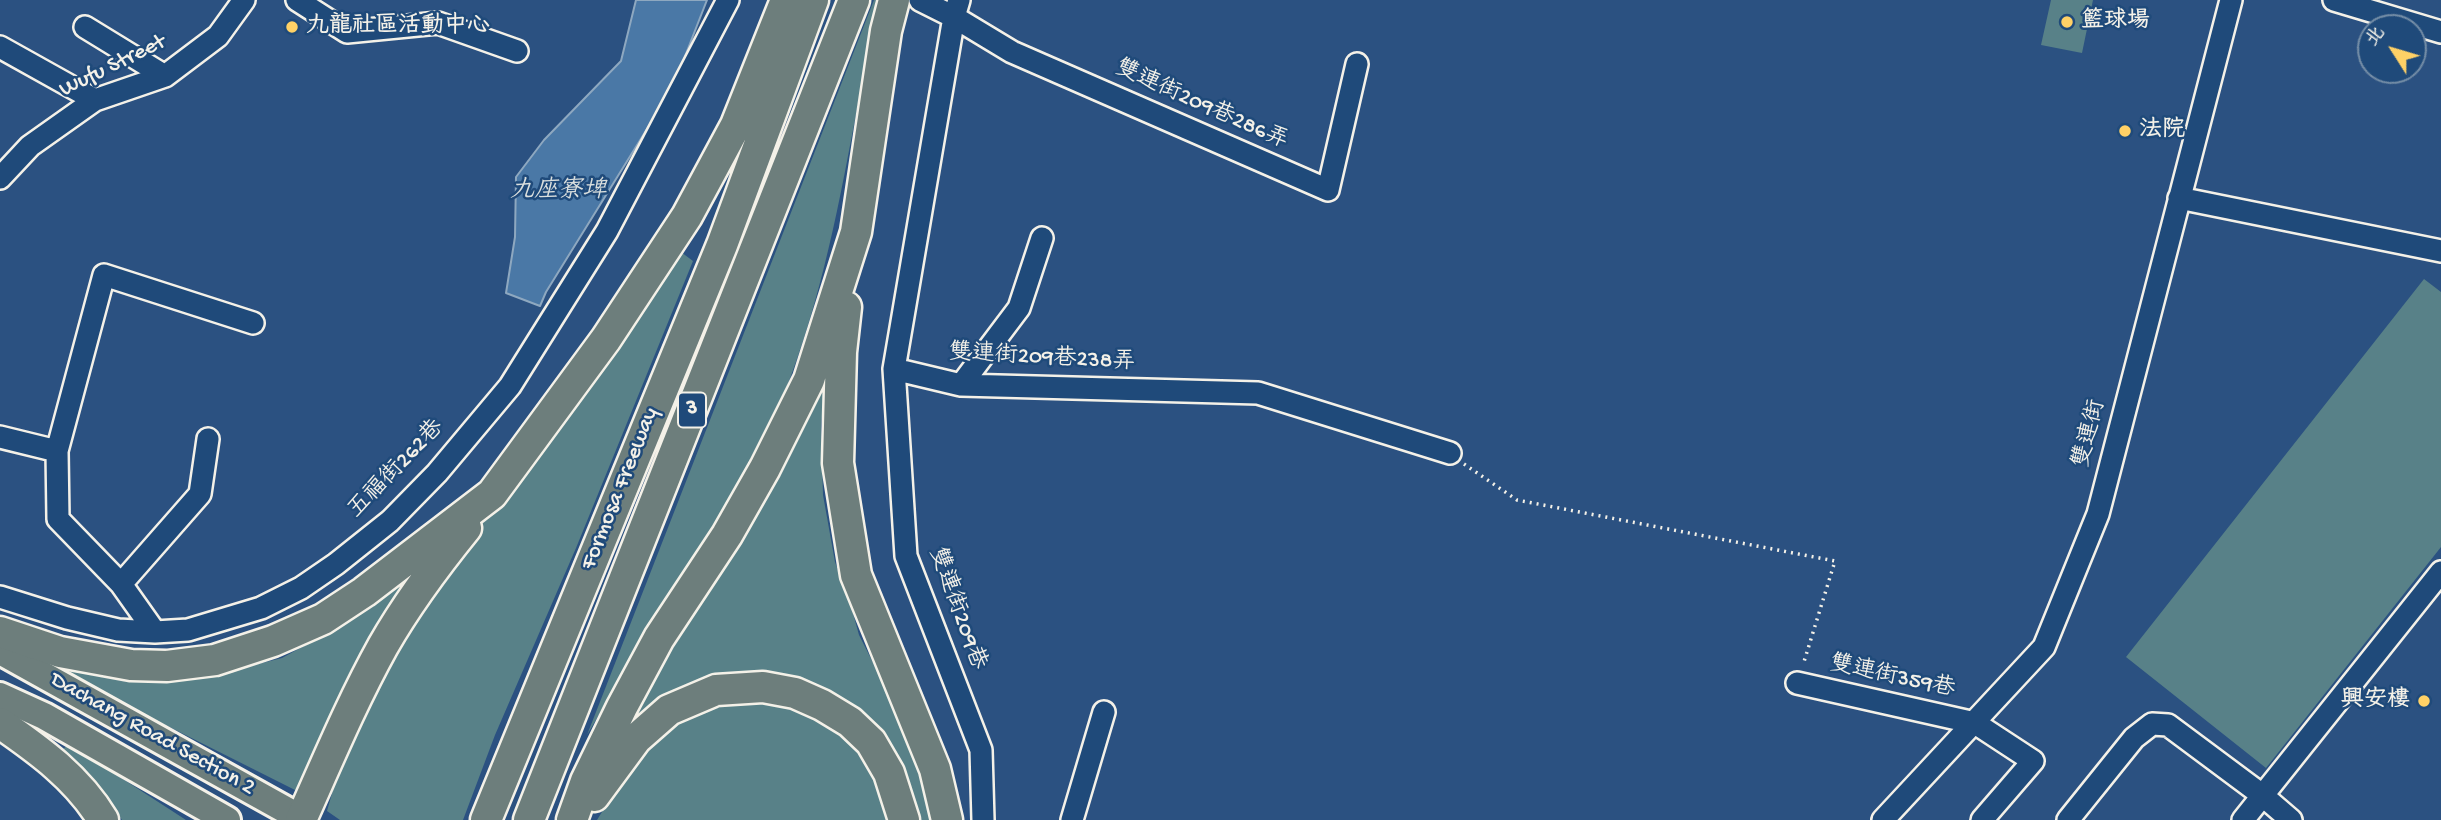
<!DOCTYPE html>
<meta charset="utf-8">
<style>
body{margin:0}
#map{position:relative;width:2441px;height:820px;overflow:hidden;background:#2b5181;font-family:"Gochi Hand","LXGW WenKai TC",sans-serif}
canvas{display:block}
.north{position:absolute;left:2357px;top:14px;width:70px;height:70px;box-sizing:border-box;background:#1f4a7a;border:2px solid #748da6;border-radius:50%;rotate:307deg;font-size:19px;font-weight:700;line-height:28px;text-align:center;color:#f4f1e8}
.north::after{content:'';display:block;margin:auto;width:24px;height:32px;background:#ffd166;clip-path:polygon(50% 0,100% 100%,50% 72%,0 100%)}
</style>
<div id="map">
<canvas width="2441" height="820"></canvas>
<div class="north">北</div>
</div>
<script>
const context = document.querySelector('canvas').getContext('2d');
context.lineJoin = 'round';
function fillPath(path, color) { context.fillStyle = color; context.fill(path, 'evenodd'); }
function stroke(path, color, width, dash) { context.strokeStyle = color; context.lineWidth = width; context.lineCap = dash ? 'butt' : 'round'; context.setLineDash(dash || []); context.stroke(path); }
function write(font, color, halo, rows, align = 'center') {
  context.font = font + ' "Gochi Hand","LXGW WenKai TC",sans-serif'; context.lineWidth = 5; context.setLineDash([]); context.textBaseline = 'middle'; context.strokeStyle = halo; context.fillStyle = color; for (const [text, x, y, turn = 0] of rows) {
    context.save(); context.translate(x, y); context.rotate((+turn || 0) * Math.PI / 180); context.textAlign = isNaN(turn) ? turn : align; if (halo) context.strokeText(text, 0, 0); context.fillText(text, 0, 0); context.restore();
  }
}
fillPath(new Path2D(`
 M 874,0 L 876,0 C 868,52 858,104 848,156 C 829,256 806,353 762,445 C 736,499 702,549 670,599 C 641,644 614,689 587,735 Z
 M 2051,0 L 2093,0 L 2082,53 L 2041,45 Z
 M 681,252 L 693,261 L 576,548 L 495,735 L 463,820 L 340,820 L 327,811 C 332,794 336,777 342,760 C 374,668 435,588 491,509 C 553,422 617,337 681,252 Z
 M 2424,279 L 2441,292 L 2441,547 L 2266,768 L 2126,657 Z
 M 828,358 L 821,426 L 823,495 L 835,562 L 851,606 L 859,635 L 918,751 L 938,820 L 917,820 L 912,795 L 889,744 L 858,712 L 676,691 L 633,720 L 663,664 L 760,509 L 792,444 Z
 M 400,582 L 411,587 L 299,792 L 46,665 L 50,661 L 87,674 L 129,682 L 206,677 L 282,658 L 333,630 Z
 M 754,699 C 767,701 784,701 797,707 C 852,729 875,764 889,820 L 597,820 L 635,758 L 677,722 L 713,704 Z
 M 69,744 L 186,820 L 122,820 L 90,775 L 62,750 Z`), '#588188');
const water = new Path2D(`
 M 636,0 L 707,0 L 682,64 L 660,108 L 546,292 L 540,306 L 506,293 L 515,237 L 516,177 L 544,140 L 621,61 Z`);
fillPath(water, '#4a78a6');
stroke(water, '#8ea8c0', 2);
const minor = new Path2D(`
 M 297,0 L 347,32 L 438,23 L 517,51
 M 920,0 L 954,17 L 894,369 L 961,385 L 1258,393 L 1450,453
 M 959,0 L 954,17 L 1012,52 L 1328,190 L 1357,64
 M 2334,0 L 2441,32
 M 85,27 L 165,76
 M 0,47 L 95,100
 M 0,178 L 30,146 L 95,100 L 165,76 L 218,36 L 244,0
 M 2179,198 L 2441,251
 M 894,369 L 906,556 L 981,750 L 983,820
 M 961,385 L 1019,308 L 1042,238
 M 0,437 L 57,451
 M 121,584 L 200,494 L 208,439
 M 0,597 L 67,618 L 118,630 L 155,632 L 188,630 L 261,608 L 301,588 L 336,564 L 390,521 L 437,473 L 510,386 L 607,231 L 728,0
 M 155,632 L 121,584 L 58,519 L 57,451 L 104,275 L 253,323
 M 1797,683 L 1975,723 L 2033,761 L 1982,820
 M 1072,820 L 1104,712
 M 1883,820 L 2044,647 L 2098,514 L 2231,0
 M 2068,820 L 2134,738 L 2152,724 L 2168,725 L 2262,795 L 2291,820
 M 2243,820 L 2441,572`);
const major = new Path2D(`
 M 0,651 L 304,820
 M 0,696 L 44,716 L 227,820`);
const highway = new Path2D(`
 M 846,307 L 841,352 L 838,463 L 856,575 L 935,769 L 947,820
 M 0,632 L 60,652 L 131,665 L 167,666 L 215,660 L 273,641 L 323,619 L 364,592 L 492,494 L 606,339 L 687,216 L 736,125 L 786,0
 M 0,723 C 39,750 78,778 103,820
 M 594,796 L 636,739 L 669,710 L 716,690 L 763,687 L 795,693 L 822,705 L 850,722 L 871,742 L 889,773 L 904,820
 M 301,820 C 327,762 352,702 383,646 C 407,604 436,565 466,528
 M 486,820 L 722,245 L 813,0
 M 529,820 L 854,0
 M 572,820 L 586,781 L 622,707 L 659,638 L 727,535 L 765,468 L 809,380 L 856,232 L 886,31 L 894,0`);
stroke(minor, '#f4f1e8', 26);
stroke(major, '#f4f1e8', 32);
stroke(highway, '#f4f1e8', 35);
stroke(new Path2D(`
 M 1464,464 L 1517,500 L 1835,561 L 1803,665`), '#f4f1e8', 3.5, [2, 5]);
stroke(minor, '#1f4a7a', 21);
stroke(major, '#6d7e7c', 26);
stroke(highway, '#6d7e7c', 30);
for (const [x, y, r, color] of [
 [2067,22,7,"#ffd166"],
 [292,27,7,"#ffd166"],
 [2125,131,7,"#ffd166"],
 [2424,701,7,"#ffd166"]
]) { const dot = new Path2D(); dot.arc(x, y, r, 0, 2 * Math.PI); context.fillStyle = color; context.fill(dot); stroke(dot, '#1f4a7a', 2.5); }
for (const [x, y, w] of [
 [692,410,28]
]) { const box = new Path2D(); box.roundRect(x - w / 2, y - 17.5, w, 35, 5); context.fillStyle = '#1f4a7a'; context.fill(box); stroke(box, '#f4f1e8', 2); }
write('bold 21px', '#f4f1e8', null, [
 ["3",692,410]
]);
write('bold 23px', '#f4f1e8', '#1f4a7a', [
 ["籃球場",2081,22],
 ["九龍社區活動中心",306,27],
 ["法院",2139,131],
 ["興安樓",2410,701,"right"]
], 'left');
write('23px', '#f4f1e8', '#1f4a7a', [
 ["Wufu Street",113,67,-26],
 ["雙連街209巷286弄",1201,106,24],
 ["雙連街209巷238弄",1042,359,3],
 ["雙連街",2091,434,-76],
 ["五福街262巷",397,470,-46],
 ["Formosa Freeway",621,489,-68],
 ["雙連街209巷",956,609,70],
 ["雙連街359巷",1892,678,12],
 ["Dachang Road Section 2",152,735,29]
]);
write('italic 24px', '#dadfde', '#1f4a7a', [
 ["九座寮埤",558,192]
]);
</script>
